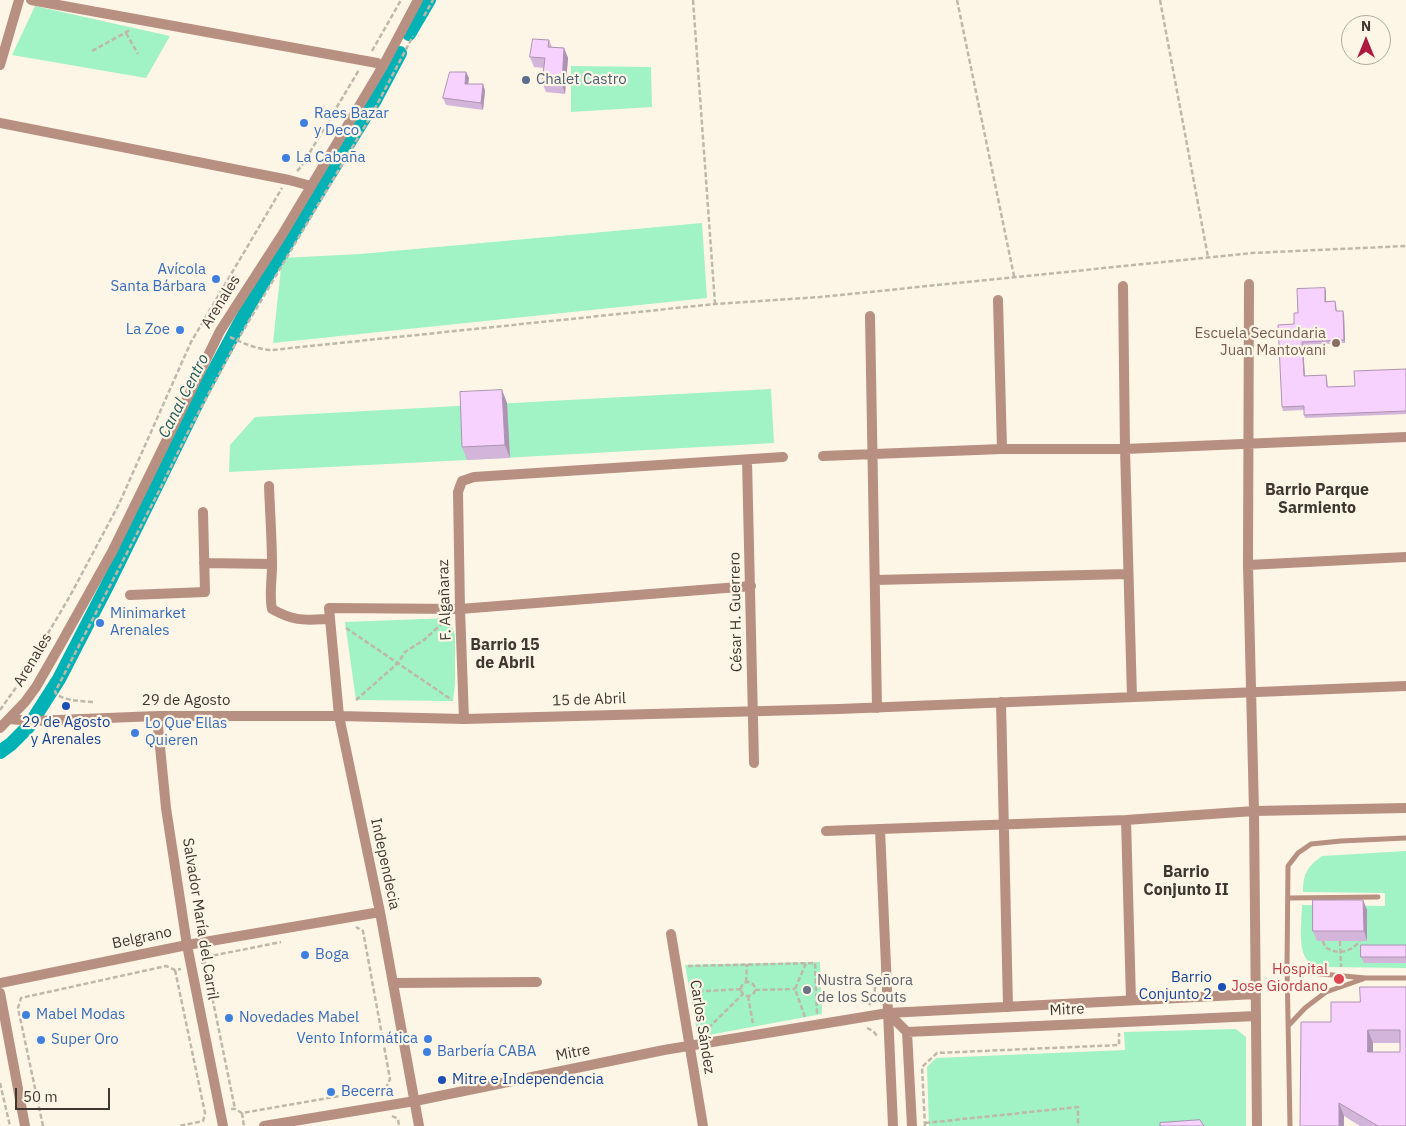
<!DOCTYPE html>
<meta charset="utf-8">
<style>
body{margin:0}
#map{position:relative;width:1406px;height:1126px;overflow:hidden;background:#fdf6e7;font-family:"IBM Plex Sans",sans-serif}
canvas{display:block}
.north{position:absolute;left:1341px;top:15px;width:50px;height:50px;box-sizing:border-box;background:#fdf6e7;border:1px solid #b1aa9e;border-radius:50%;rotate:0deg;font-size:14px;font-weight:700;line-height:20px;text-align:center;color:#3e3930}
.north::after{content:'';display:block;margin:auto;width:18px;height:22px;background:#ae1a3f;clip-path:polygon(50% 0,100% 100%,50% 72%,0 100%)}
.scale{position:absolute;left:15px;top:1088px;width:95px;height:22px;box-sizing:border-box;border:2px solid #3e3930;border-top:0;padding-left:6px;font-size:15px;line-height:18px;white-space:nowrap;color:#3e3930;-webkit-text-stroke:4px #fdf6e7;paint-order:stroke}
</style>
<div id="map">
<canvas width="1406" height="1126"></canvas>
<div class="north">N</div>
<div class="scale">50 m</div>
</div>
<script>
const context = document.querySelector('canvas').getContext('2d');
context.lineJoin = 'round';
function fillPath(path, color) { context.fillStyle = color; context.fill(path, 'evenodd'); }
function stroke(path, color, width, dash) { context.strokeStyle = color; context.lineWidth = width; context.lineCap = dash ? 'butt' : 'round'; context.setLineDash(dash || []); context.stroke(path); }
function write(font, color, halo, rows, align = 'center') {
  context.font = font + ' "IBM Plex Sans",sans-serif'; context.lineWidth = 4.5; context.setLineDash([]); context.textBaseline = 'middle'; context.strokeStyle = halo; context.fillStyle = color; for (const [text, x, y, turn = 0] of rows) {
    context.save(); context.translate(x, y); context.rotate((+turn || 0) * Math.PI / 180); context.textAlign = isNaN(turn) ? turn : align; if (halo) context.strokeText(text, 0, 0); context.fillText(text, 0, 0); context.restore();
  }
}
fillPath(new Path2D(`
 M 35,6 L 170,36 L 146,78 L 12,55 Z
 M 571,66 L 651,67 L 652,107 L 571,112 Z
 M 702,223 L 707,298 L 273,343 L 282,258 L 360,254 Z
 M 771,389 L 774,443 L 467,460 L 229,472 L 230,445 L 255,417 Z
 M 449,618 L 455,635 L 455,684 L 453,701 L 356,700 L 345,622 Z
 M 1406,851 L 1406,968 L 1327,967 C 1324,966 1319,967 1315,966 C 1295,959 1302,922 1302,905 L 1385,906 L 1385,893 L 1303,892 C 1303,874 1307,867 1322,856 Z
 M 820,962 L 822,1014 L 698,1037 L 685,965 Z
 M 1236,1029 L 1246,1037 L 1246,1126 L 929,1126 L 927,1067 L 936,1058 L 1125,1050 L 1124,1032 Z`), '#a1f2c4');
stroke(new Path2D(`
 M 409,34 L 429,0
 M 0,752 L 11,744 L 29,726 L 59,679 L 107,586 L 202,393 L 251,302 L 375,100 L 400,53`), '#03b2b4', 14);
stroke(new Path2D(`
 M 693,0 L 715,304
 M 957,0 L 1014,276
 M 1160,0 L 1208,257
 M 424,16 L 433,0
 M 126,33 L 138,54
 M 92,51 L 130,30
 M 372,51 L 401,0
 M 297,171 L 301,167 L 359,70
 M 230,337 C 243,343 258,350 272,350 L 715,304 L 820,297 L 1252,253 L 1406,246
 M 346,628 L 452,700
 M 356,700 L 398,663 L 405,652 L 424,640 L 446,620
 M 93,702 C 80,701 68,701 57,695 L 55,692 L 159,491 L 188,432 L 237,341 L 372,114 L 413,36
 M 0,710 L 15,689 L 70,596 L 119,504 L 191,342 L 282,188
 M 1323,941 L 1325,947 C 1339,955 1349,953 1360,941
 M 1340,941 L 1341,967
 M 205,962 L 235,1109
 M 201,963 L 205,962 L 211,956 L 281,942
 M 688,966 L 815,963 L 817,1014
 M 175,970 L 205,1113 L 203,1121 L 179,1126
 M741 989a7 7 0 1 1 14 0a7 7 0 1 1-14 0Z
 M 746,982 L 747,964
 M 755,990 L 795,989
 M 691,992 L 741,989
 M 748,996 L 753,1024
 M 869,1005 L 874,998 L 875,987
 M 805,1017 L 795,989 L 806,963
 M 867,1028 L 873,1031 L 878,1037
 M 703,1033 L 743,994
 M 0,1083 L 10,1126
 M 231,1109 L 235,1109 L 242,1113 L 386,1088 L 390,1079 L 363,931 L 356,927
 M 242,1113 L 244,1126
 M 392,1116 L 398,1119 L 399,1126
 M 925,1123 L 1078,1107 L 1078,1126
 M 43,1126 L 18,1008 L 21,998 L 166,966 L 175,970 L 181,969
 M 925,1126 L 922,1067 L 937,1053 L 1119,1045 L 1119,1033`), '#beb8ab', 2.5, [5, 2.5]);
stroke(new Path2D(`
 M 1288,898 L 1378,897
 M 1288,971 L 1366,978 L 1406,978
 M 1289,1025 L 1305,1008 L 1326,992 L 1363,979
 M 1290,1126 L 1287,966 L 1288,866 L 1298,853 L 1311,844 L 1341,841 L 1406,838`), '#b89082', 5);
stroke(new Path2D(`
 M 31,0 L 377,63 L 383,66
 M 0,65 L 19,0
 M 0,123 L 289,180 L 311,186
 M 1249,284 L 1248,565 L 1254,811 L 1257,1126
 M 1123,286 L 1125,449 L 1132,697
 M 998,300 L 1002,449
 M 870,316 L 877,708
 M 823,456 L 1002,449 L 1125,449 L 1406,437
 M 747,460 L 754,763
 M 269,486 C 270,513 272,539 272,566 C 272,580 269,595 272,609 C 295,622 304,620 330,619
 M 204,563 L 272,564
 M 1248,565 L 1406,557
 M 875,580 L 1128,574
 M 130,595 L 205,592 L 203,512
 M 1001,702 L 1008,1007
 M 157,716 L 166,808 L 187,945 L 223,1126
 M 9,719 L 33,721 L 157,716 L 339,716 L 464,719 L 839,709 L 1406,686
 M 464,719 L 460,609 L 458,492 L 462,481 L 474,477 L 783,457
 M 0,728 L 25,702 L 36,687 L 59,647 L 112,552 L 220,331 L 282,235 L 383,66 L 418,0
 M 1126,820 L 1131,1000
 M 880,829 L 893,1126
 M 826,831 L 1126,820 L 1254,811 L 1406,808
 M 671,934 L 703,1126
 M 0,983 L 187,945 L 380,912
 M 393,983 L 537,982
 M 0,993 L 25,1126
 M 888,1013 L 907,1032 L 1256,1016
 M 907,1032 L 912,1126
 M 264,1126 L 415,1101 L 664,1050 L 888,1013 L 1256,994
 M 419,1126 L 380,912 L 339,716 L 329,608 L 460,609 L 751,586`), '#b89082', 10);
fillPath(new Path2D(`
 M 549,40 L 552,47 L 564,48 L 568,58 L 565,94 L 546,92 L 542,82 L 544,68 L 534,67 L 530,57 Z
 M 466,72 L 469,78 L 468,84 L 483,84 L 485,91 L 483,110 L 446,105 L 443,98 Z
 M 1326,291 L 1326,301 L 1335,301 L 1336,304 L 1337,311 L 1344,314 L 1345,343 L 1303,345 L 1305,376 L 1326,375 L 1327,378 L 1328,387 L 1355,386 L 1406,369 L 1406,414 L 1305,418 L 1304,415 L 1304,410 L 1283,411 L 1282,407 L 1294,324 L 1298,313 Z
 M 502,390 L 507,403 L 510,458 L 467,460 L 462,447 Z
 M 1363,900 L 1367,910 L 1367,941 L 1317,941 L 1313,931 Z
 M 1406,945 L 1406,963 L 1364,963 L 1361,957 Z
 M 1406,987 L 1406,1126 L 1360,1126 L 1344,1116 L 1344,1126 L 1300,1126 L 1331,1022 L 1360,1002 ZM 1373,1043 L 1400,1043 L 1400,1052 L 1373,1052 Z`), '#d4b5da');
fillPath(new Path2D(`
 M 564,48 L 568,58 L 565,94 L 562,84 Z
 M 466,72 L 469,78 L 467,91 L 465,84 Z
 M 483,84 L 485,91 L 483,110 L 481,103 Z
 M 1325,288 L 1326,291 L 1326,305 L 1325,302 Z
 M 1343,311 L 1344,314 L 1345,343 L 1344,340 Z
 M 1302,342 L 1303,345 L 1305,379 L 1304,376 Z
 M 502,390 L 507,403 L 510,458 L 505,445 Z
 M 1363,900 L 1367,910 L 1367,941 L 1364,931 Z
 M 1368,1030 L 1373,1043 L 1373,1065 L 1368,1052 Z
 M 1339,1103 L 1344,1116 L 1344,1126 L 1339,1126 Z`), '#ad93b2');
const building = new Path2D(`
 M 533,39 L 549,40 L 548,47 L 564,48 L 562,84 L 542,82 L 545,58 L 530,57 Z
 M 450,72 L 466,72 L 465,84 L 483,84 L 481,103 L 443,98 Z
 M 1325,288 L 1325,302 L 1335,301 L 1336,311 L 1343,311 L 1344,340 L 1302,342 L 1304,376 L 1326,375 L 1327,387 L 1355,386 L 1354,371 L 1406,369 L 1406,411 L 1304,415 L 1304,406 L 1282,407 L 1278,325 L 1294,324 L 1294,313 L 1298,313 L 1297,289 Z
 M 502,390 L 505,445 L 462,447 L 460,392 Z
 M 1313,900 L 1363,900 L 1364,931 L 1313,931 Z
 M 1361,945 L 1406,945 L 1406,957 L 1361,957 Z
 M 1360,987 L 1406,987 L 1406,1126 L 1378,1126 L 1339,1103 L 1339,1126 L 1300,1126 L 1301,1022 L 1331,1022 L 1331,1002 L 1360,1002 ZM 1368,1030 L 1400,1030 L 1400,1052 L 1368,1052 Z
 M 1200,1120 L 1204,1126 L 1160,1126 L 1160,1123 Z`);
fillPath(building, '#f7d2fe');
stroke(building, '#ad93b2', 1);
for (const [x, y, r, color] of [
 [526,80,5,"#5c6f8a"],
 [304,123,5,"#3f7fe0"],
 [286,158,5,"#3f7fe0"],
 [216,279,5,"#3f7fe0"],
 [180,330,5,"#3f7fe0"],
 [1336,343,5,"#8d6e63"],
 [100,623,5,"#3f7fe0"],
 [66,706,5,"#1a4fb4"],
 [135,733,5,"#3f7fe0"],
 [305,955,5,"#3f7fe0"],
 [1339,979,6,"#e0444e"],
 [1222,987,5,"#1a4fb4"],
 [807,990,5,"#6b7280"],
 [26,1015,5,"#3f7fe0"],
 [229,1018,5,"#3f7fe0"],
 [428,1039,5,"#3f7fe0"],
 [41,1040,5,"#3f7fe0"],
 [427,1052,5,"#3f7fe0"],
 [442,1080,5,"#1a4fb4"],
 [331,1092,5,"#3f7fe0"]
]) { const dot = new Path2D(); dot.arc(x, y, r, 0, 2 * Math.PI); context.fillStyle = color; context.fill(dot); stroke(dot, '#fdf6e7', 2); }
write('15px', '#4e5e75', '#fdf6e7', [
 ["Chalet Castro",536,80]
], 'left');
write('15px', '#366cbe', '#fdf6e7', [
 ["Raes Bazar",314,114],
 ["y Deco",314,131],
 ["La Cabaña",296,158],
 ["Avícola",206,270,"right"],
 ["Santa Bárbara",206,287,"right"],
 ["La Zoe",170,330,"right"],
 ["Minimarket",110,614],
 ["Arenales",110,631],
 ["Lo Que Ellas",145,724],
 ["Quieren",145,741],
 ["Boga",315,955],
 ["Mabel Modas",36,1015],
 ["Novedades Mabel",239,1018],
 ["Vento Informática",418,1039,"right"],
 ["Super Oro",51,1040],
 ["Barbería CABA",437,1052],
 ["Becerra",341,1092]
], 'left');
write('15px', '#3e3930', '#fdf6e7', [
 ["Arenales",221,302,-58],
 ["F. Algañaraz",445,600,-92],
 ["César H. Guerrero",736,612,-91],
 ["Arenales",33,660,-59],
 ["15 de Abril",589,700,-2],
 ["29 de Agosto",186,701],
 ["Independecia",385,864,78],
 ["Salvador María del Carril",200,919,81],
 ["Belgrano",142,938,-12],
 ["Mitre",1067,1010,-3],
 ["Carlos Sández",702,1027,81],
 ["Mitre",573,1053,-11]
]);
write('15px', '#785e54', '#fdf6e7', [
 ["Escuela Secundaria",1326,334],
 ["Juan Mantovani",1326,351]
], 'right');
write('15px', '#164399', '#fdf6e7', [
 ["29 de Agosto",66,723],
 ["y Arenales",66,740],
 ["Barrio",1212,978,"right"],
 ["Conjunto 2",1212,995,"right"],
 ["Mitre e Independencia",452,1080,"left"]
]);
write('15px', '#be3a42', '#fdf6e7', [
 ["Hospital",1328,970],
 ["Jose Giordano",1328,987]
], 'right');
write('15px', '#5b616d', '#fdf6e7', [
 ["Nustra Señora",817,981],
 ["de los Scouts",817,998]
], 'left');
write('italic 16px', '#205a5a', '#fdf6e7', [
 ["Canal Centro",184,396,-63]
]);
write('bold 16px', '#3e3930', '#fdf6e7', [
 ["Barrio Parque",1317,490],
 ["Sarmiento",1317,508],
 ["Barrio 15",505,645],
 ["de Abril",505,663],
 ["Barrio",1186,872],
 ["Conjunto II",1186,890]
]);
</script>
